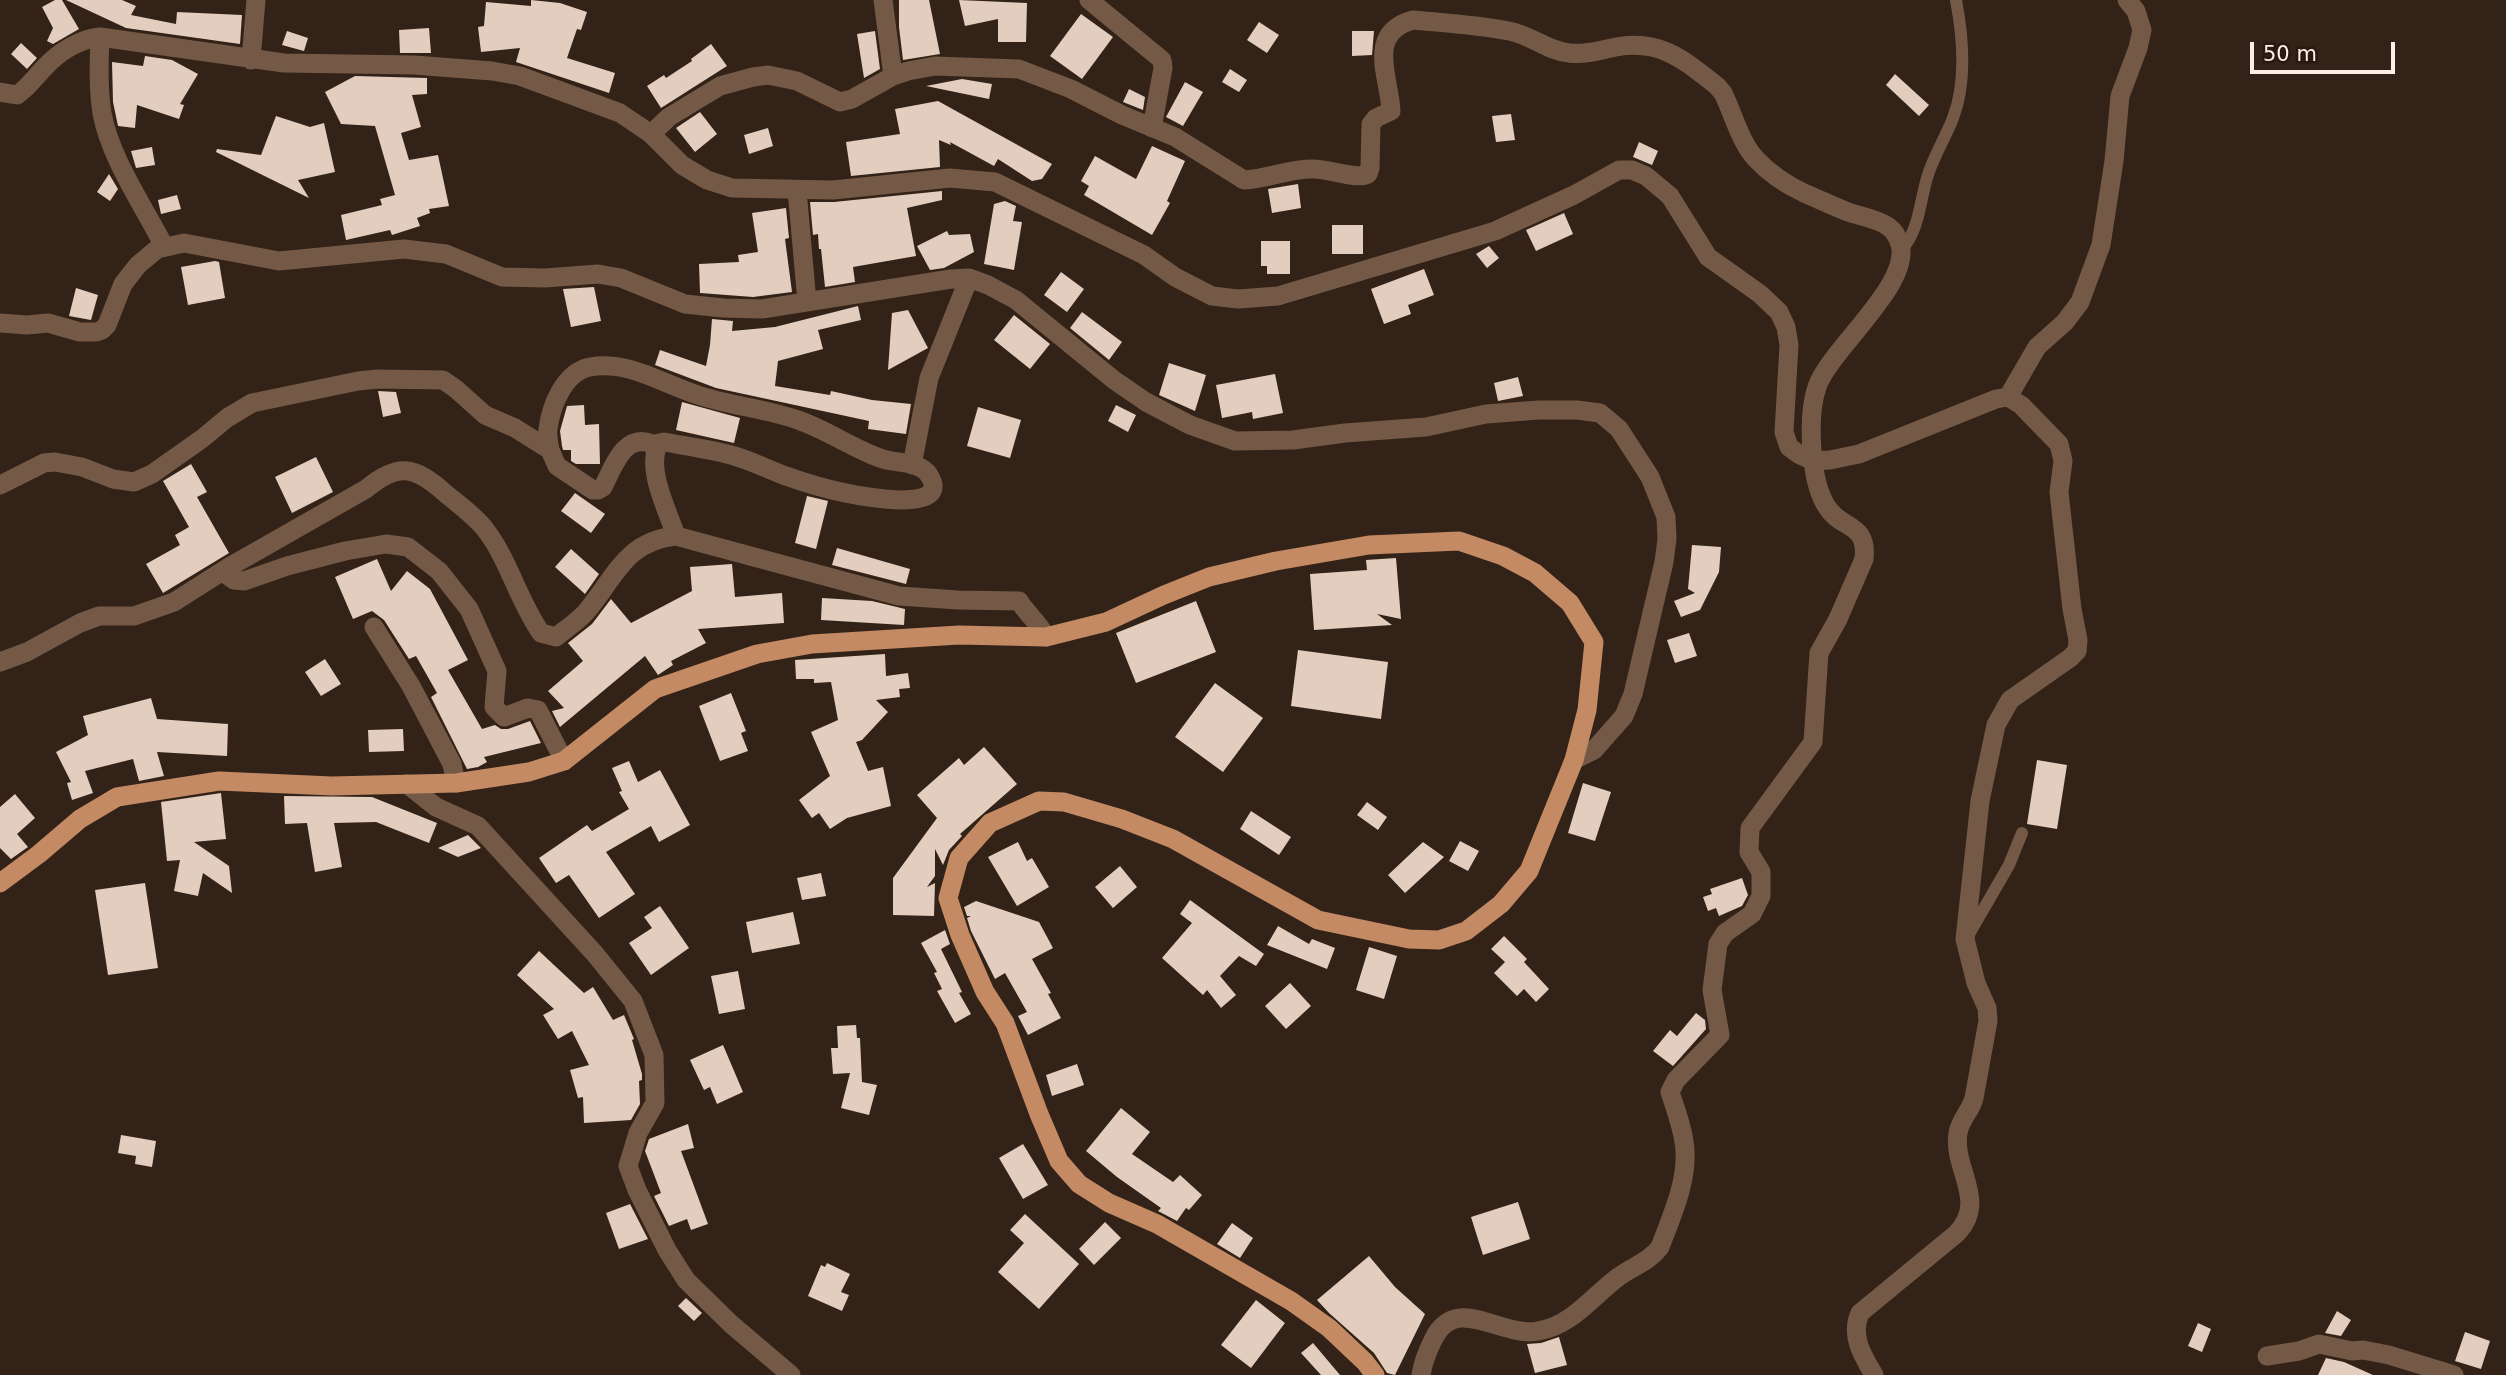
<!DOCTYPE html>
<style>
body{margin:0}
#map{position:relative;width:2506px;height:1375px;overflow:hidden;background:#322217;font-family:"DejaVu Sans",sans-serif}
canvas{display:block}
.scale{position:absolute;left:2250px;top:42px;width:145px;height:32px;box-sizing:border-box;border:4px solid #fbefe7;border-top:0;padding-left:9px;font-size:21px;line-height:24px;white-space:nowrap;color:#fbefe7;-webkit-text-stroke:5px #28180d;paint-order:stroke}
</style>
<div id="map">
<canvas width="2506" height="1375"></canvas>
<div class="scale">50 m</div>
</div>
<script>
const context = document.querySelector('canvas').getContext('2d');
context.lineJoin = 'round';
function fillPath(path, color) { context.fillStyle = color; context.fill(path, 'evenodd'); }
function stroke(path, color, width, dash) { context.strokeStyle = color; context.lineWidth = width; context.lineCap = dash ? 'butt' : 'round'; context.setLineDash(dash || []); context.stroke(path); }
fillPath(new Path2D(`
 M 55,0 L 62,0 L 79,29 L 53,44 L 47,41 L 53,28 L 42,7 Z
 M 66,0 L 122,0 L 136,6 L 131,15 L 176,24 L 177,12 L 242,15 L 240,44 L 126,28 Z
 M 531,0 L 560,3 L 587,12 L 581,30 L 577,29 L 567,58 L 615,73 L 609,93 L 516,62 L 520,48 L 481,52 L 478,27 L 484,26 L 486,2 L 531,6 Z
 M 899,0 L 929,0 L 940,54 L 903,60 L 899,27 Z
 M 959,0 L 1027,3 L 1026,42 L 998,42 L 998,19 L 965,26 Z
 M 1081,14 L 1113,37 L 1082,79 L 1050,56 Z
 M 1259,22 L 1279,35 L 1267,53 L 1247,40 Z
 M 429,28 L 431,53 L 400,53 L 399,30 Z
 M 287,31 L 308,38 L 304,51 L 282,45 Z
 M 875,31 L 880,69 L 864,78 L 857,34 Z
 M 1352,31 L 1374,31 L 1372,55 L 1352,56 Z
 M 21,43 L 37,58 L 27,69 L 11,54 Z
 M 711,44 L 727,66 L 661,108 L 647,86 L 664,75 L 666,78 L 692,61 L 691,59 Z
 M 145,56 L 172,60 L 198,74 L 180,104 L 184,105 L 179,119 L 137,105 L 135,128 L 118,126 L 113,102 L 112,62 L 143,66 Z
 M 1230,69 L 1247,80 L 1239,92 L 1222,82 Z
 M 1895,74 L 1929,105 L 1919,116 L 1886,85 Z
 M 355,76 L 427,78 L 427,94 L 412,95 L 421,127 L 401,133 L 409,160 L 438,155 L 449,206 L 429,209 L 430,213 L 417,218 L 420,226 L 392,235 L 390,230 L 346,240 L 341,215 L 382,205 L 380,199 L 395,195 L 375,126 L 341,124 L 325,92 Z
 M 962,79 L 992,84 L 989,99 L 926,86 Z
 M 1185,82 L 1203,92 L 1183,126 L 1166,117 Z
 M 1129,89 L 1145,97 L 1143,110 L 1123,102 Z
 M 938,101 L 1052,164 L 1042,179 L 1032,181 L 998,159 L 994,166 L 950,142 L 951,145 L 939,140 L 940,167 L 851,176 L 846,142 L 900,134 L 895,109 Z
 M 700,112 L 717,134 L 695,152 L 676,128 Z
 M 1511,114 L 1515,140 L 1496,142 L 1492,116 Z
 M 276,116 L 310,127 L 324,123 L 335,172 L 298,180 L 309,198 L 216,152 L 217,149 L 261,155 Z
 M 768,128 L 773,146 L 749,154 L 744,135 Z
 M 1639,142 L 1658,151 L 1652,165 L 1633,157 Z
 M 1152,146 L 1185,161 L 1167,201 L 1170,203 L 1152,235 L 1084,195 L 1089,186 L 1081,181 L 1095,156 L 1136,179 Z
 M 152,147 L 155,165 L 136,168 L 131,151 Z
 M 109,174 L 118,189 L 110,201 L 97,192 Z
 M 1298,184 L 1301,208 L 1272,213 L 1268,189 Z
 M 942,191 L 942,200 L 907,208 L 916,256 L 853,267 L 855,282 L 825,287 L 821,249 L 819,249 L 818,234 L 813,235 L 810,202 L 834,202 Z
 M 177,195 L 181,209 L 161,214 L 158,200 Z
 M 1005,201 L 1016,206 L 1013,221 L 1022,222 L 1014,270 L 984,264 L 994,204 Z
 M 786,208 L 789,238 L 785,239 L 792,292 L 753,297 L 700,293 L 699,264 L 739,262 L 738,255 L 758,252 L 752,213 Z
 M 1564,213 L 1573,234 L 1536,251 L 1526,230 Z
 M 1332,225 L 1363,225 L 1363,254 L 1332,254 Z
 M 947,231 L 949,235 L 970,234 L 974,252 L 944,268 L 930,270 L 917,246 Z
 M 1261,241 L 1290,241 L 1290,274 L 1267,274 L 1267,266 L 1261,266 Z
 M 1489,246 L 1499,258 L 1487,268 L 1476,254 Z
 M 215,261 L 219,262 L 225,298 L 188,305 L 181,267 Z
 M 1424,269 L 1434,295 L 1408,305 L 1411,314 L 1384,324 L 1371,289 Z
 M 1061,272 L 1084,289 L 1067,312 L 1044,295 Z
 M 594,287 L 601,321 L 571,327 L 563,289 Z
 M 76,288 L 98,295 L 91,320 L 69,316 Z
 M 858,306 L 861,320 L 818,330 L 823,349 L 778,361 L 775,386 L 830,395 L 831,391 L 872,400 L 911,404 L 906,434 L 868,429 L 869,421 L 716,388 L 655,365 L 660,350 L 706,366 L 710,345 L 712,319 L 733,321 L 732,331 L 775,327 Z
 M 908,310 L 928,348 L 888,370 L 892,313 Z
 M 1082,312 L 1122,342 L 1109,360 L 1070,328 Z
 M 1014,315 L 1050,344 L 1030,369 L 994,340 Z
 M 1169,363 L 1206,375 L 1195,411 L 1159,395 Z
 M 1275,374 L 1283,413 L 1253,419 L 1252,412 L 1222,418 L 1216,385 Z
 M 1518,377 L 1523,396 L 1498,401 L 1494,383 Z
 M 378,391 L 396,392 L 401,413 L 383,417 Z
 M 682,402 L 740,418 L 734,443 L 676,430 Z
 M 584,405 L 585,425 L 599,424 L 600,464 L 576,464 L 571,461 L 571,450 L 563,450 L 562,446 L 560,431 L 567,406 Z
 M 1116,405 L 1136,415 L 1128,432 L 1108,421 Z
 M 978,407 L 1021,420 L 1010,458 L 967,446 Z
 M 316,457 L 333,492 L 292,513 L 275,477 Z
 M 191,464 L 207,492 L 197,497 L 229,553 L 163,593 L 146,564 L 180,545 L 175,535 L 189,527 L 163,481 Z
 M 575,493 L 605,514 L 591,533 L 561,511 Z
 M 807,496 L 828,501 L 816,549 L 795,543 Z
 M 1692,545 L 1721,547 L 1719,572 L 1700,610 L 1681,617 L 1674,601 L 1695,593 L 1688,589 Z
 M 837,548 L 910,569 L 906,584 L 832,565 Z
 M 571,549 L 599,574 L 585,594 L 555,567 Z
 M 1396,558 L 1401,619 L 1377,614 L 1392,625 L 1314,630 L 1310,574 L 1367,570 L 1366,560 Z
 M 377,559 L 391,591 L 407,571 L 430,589 L 468,660 L 448,670 L 482,729 L 495,725 L 501,729 L 508,729 L 530,721 L 541,743 L 484,757 L 487,762 L 478,767 L 467,769 L 431,697 L 437,693 L 416,656 L 409,659 L 384,620 L 372,611 L 353,619 L 335,577 Z
 M 732,564 L 735,597 L 782,593 L 784,623 L 698,629 L 706,643 L 671,661 L 673,665 L 658,675 L 645,656 L 560,727 L 552,711 L 564,708 L 548,691 L 583,661 L 568,643 L 592,624 L 611,599 L 631,623 L 692,591 L 690,567 Z
 M 822,598 L 872,601 L 905,609 L 904,625 L 821,620 Z
 M 1196,601 L 1216,652 L 1136,683 L 1116,633 Z
 M 1689,633 L 1697,656 L 1675,663 L 1667,640 Z
 M 1298,650 L 1388,662 L 1381,719 L 1291,706 Z
 M 885,654 L 886,676 L 908,673 L 910,688 L 899,689 L 900,697 L 876,700 L 888,712 L 862,740 L 856,742 L 868,771 L 883,767 L 891,806 L 847,818 L 830,829 L 819,813 L 812,818 L 799,800 L 830,776 L 811,732 L 838,720 L 831,682 L 814,683 L 814,679 L 796,679 L 795,660 Z
 M 325,659 L 341,684 L 321,696 L 305,672 Z
 M 1215,683 L 1263,718 L 1223,772 L 1175,737 Z
 M 731,693 L 746,731 L 741,733 L 748,751 L 720,761 L 699,706 Z
 M 151,698 L 157,719 L 228,724 L 227,756 L 157,752 L 164,776 L 139,781 L 133,759 L 85,771 L 93,793 L 72,800 L 67,783 L 71,782 L 56,752 L 88,735 L 83,716 Z
 M 403,729 L 404,751 L 369,752 L 368,730 Z
 M 984,747 L 1017,784 L 960,834 L 962,836 L 949,850 L 943,865 L 935,849 L 935,876 L 927,887 L 935,883 L 934,916 L 893,915 L 893,878 L 937,818 L 917,795 L 959,758 L 964,765 Z
 M 2037,760 L 2067,765 L 2057,829 L 2027,824 Z
 M 629,761 L 638,782 L 660,770 L 690,825 L 659,842 L 651,826 L 606,852 L 635,894 L 599,918 L 569,875 L 556,883 L 539,858 L 587,825 L 592,831 L 629,809 L 619,792 L 622,791 L 612,768 Z
 M 1583,783 L 1611,792 L 1595,841 L 1568,833 Z
 M 221,793 L 226,839 L 194,842 L 229,866 L 232,893 L 203,873 L 198,896 L 174,891 L 180,860 L 167,861 L 161,802 Z
 M 15,794 L 35,818 L 17,834 L 28,847 L 11,859 L 0,848 L 0,807 Z
 M 284,796 L 372,797 L 437,823 L 429,843 L 376,822 L 334,823 L 342,867 L 315,872 L 307,823 L 285,824 Z
 M 1367,802 L 1387,817 L 1378,830 L 1357,815 Z
 M 1251,811 L 1291,837 L 1279,855 L 1240,829 Z
 M 468,835 L 481,848 L 458,857 L 438,848 Z
 M 1460,841 L 1479,851 L 1468,871 L 1449,861 Z
 M 1018,842 L 1027,861 L 1032,858 L 1049,887 L 1017,906 L 988,857 Z
 M 1423,842 L 1444,857 L 1405,893 L 1388,875 Z
 M 1120,866 L 1137,887 L 1113,908 L 1095,887 Z
 M 821,873 L 826,896 L 802,900 L 797,878 Z
 M 1742,878 L 1748,895 L 1742,906 L 1719,916 L 1716,908 L 1708,911 L 1703,897 L 1712,894 L 1710,889 Z
 M 145,883 L 158,968 L 108,975 L 95,890 Z
 M 1190,900 L 1264,954 L 1256,966 L 1239,956 L 1220,976 L 1236,995 L 1221,1008 L 1207,990 L 1203,995 L 1162,958 L 1192,923 L 1180,914 Z
 M 976,901 L 1039,922 L 1053,948 L 1032,959 L 1051,993 L 1048,994 L 1061,1018 L 1028,1035 L 1018,1016 L 1027,1012 L 1005,973 L 995,979 L 971,931 L 967,918 L 971,916 L 967,916 L 964,907 Z
 M 660,906 L 689,948 L 651,975 L 629,943 L 652,928 L 644,917 Z
 M 793,912 L 800,944 L 752,953 L 746,922 Z
 M 1278,926 L 1309,944 L 1312,939 L 1335,948 L 1327,969 L 1267,945 Z
 M 945,930 L 950,944 L 941,949 L 962,992 L 959,993 L 971,1014 L 955,1023 L 937,991 L 942,989 L 934,973 L 937,972 L 921,943 Z
 M 1504,936 L 1527,959 L 1524,962 L 1549,989 L 1536,1002 L 1524,989 L 1517,996 L 1494,973 L 1505,962 L 1491,949 Z
 M 1369,947 L 1397,956 L 1384,999 L 1356,990 Z
 M 539,951 L 584,993 L 593,987 L 613,1020 L 624,1015 L 634,1039 L 632,1040 L 642,1074 L 642,1080 L 639,1081 L 640,1104 L 631,1120 L 584,1123 L 583,1097 L 578,1098 L 570,1070 L 589,1065 L 572,1031 L 558,1039 L 543,1015 L 554,1009 L 517,975 Z
 M 738,971 L 745,1009 L 719,1014 L 711,976 Z
 M 1290,983 L 1311,1006 L 1286,1029 L 1265,1006 Z
 M 1696,1013 L 1705,1020 L 1706,1029 L 1673,1066 L 1653,1051 L 1670,1030 L 1677,1036 Z
 M 856,1025 L 857,1038 L 860,1038 L 862,1082 L 877,1085 L 869,1115 L 841,1108 L 850,1073 L 833,1074 L 831,1048 L 838,1048 L 837,1026 Z
 M 723,1045 L 743,1092 L 717,1104 L 710,1087 L 704,1090 L 690,1060 Z
 M 1077,1064 L 1084,1085 L 1052,1096 L 1046,1075 Z
 M 1121,1108 L 1150,1132 L 1132,1154 L 1173,1182 L 1180,1175 L 1202,1195 L 1189,1210 L 1186,1208 L 1177,1221 L 1158,1211 L 1161,1208 L 1117,1177 L 1086,1151 Z
 M 688,1124 L 694,1148 L 681,1151 L 708,1224 L 691,1230 L 687,1219 L 669,1226 L 654,1196 L 661,1193 L 645,1151 L 649,1139 Z
 M 121,1135 L 156,1141 L 152,1167 L 135,1164 L 136,1156 L 118,1153 Z
 M 1023,1144 L 1048,1185 L 1023,1199 L 999,1158 Z
 M 1518,1202 L 1530,1239 L 1483,1255 L 1471,1217 Z
 M 630,1204 L 648,1239 L 619,1249 L 606,1213 Z
 M 1025,1214 L 1079,1264 L 1039,1309 L 998,1272 L 1024,1243 L 1010,1230 Z
 M 1105,1222 L 1121,1238 L 1094,1265 L 1079,1249 Z
 M 1232,1223 L 1253,1238 L 1240,1258 L 1217,1244 Z
 M 1369,1256 L 1395,1287 L 1425,1314 L 1395,1375 L 1387,1373 L 1374,1353 L 1329,1313 L 1317,1300 Z
 M 827,1263 L 850,1274 L 841,1292 L 849,1295 L 842,1311 L 808,1296 L 821,1265 L 825,1267 Z
 M 686,1298 L 702,1313 L 694,1321 L 678,1306 Z
 M 1256,1300 L 1285,1323 L 1251,1368 L 1221,1345 Z
 M 2337,1311 L 2351,1320 L 2341,1336 L 2325,1333 Z
 M 2198,1323 L 2211,1329 L 2202,1352 L 2188,1346 Z
 M 2465,1332 L 2490,1341 L 2481,1369 L 2455,1361 Z
 M 1559,1337 L 1567,1365 L 1535,1373 L 1527,1344 L 1541,1343 Z
 M 1313,1343 L 1340,1375 L 1321,1375 L 1301,1353 Z
 M 2326,1358 L 2344,1362 L 2373,1375 L 2318,1375 Z`), '#e3cdbe');
stroke(new Path2D(`
 M 1902,249 C 1919,231 1920,201 1927,178 C 1933,157 1945,139 1953,118 C 1967,82 1963,37 1956,0
 M 1968,936 L 2009,865 L 2022,833`), '#745946', 12);
stroke(new Path2D(`
 M 883,0 L 893,76
 M 1089,0 L 1162,60 L 1163,68 L 1152,128
 M 100,37 C 99,62 98,88 102,113 C 110,158 143,205 164,246
 M 251,60 L 256,0
 M 0,92 L 17,95 C 29,87 35,77 45,67 C 59,52 79,39 100,37 L 284,63 L 414,65 L 492,71 L 520,76 L 620,113 L 651,134 L 682,165 L 707,180 L 732,188 L 833,190 L 950,178 L 995,182 L 1144,255 L 1175,277 L 1212,296 L 1238,299 L 1278,296 L 1495,231 L 1574,195 L 1619,170 L 1632,170 L 1646,176 L 1670,196 L 1708,257 L 1760,294 L 1779,312 L 1786,327 L 1789,345 L 1784,432 L 1789,447 L 1800,455 L 1814,461 L 1830,460 L 1859,454 L 1996,399 L 2008,397 L 2021,405 L 2059,444 L 2063,461 L 2059,492 L 2072,609 L 2078,640 L 2077,651 L 2070,658 L 2010,700 L 1996,725 L 1980,801 L 1965,939 L 1976,983 L 1987,1008 L 1988,1021 L 1974,1098 C 1971,1111 1960,1119 1958,1133 C 1952,1169 1989,1201 1956,1234 L 1860,1313 C 1850,1335 1862,1355 1874,1375
 M 651,134 L 669,117 L 720,86 L 753,77 L 768,75 L 797,81 L 840,102 L 852,99 L 893,76 L 908,71 L 935,66 L 1019,69 L 1071,89 L 1122,115 L 1175,137 L 1244,180 C 1268,179 1290,168 1314,169 C 1330,169 1355,180 1368,174 L 1370,168 L 1371,124 L 1376,118 L 1391,111 C 1390,79 1365,33 1413,20 C 1445,23 1478,25 1509,31 C 1531,35 1547,51 1569,53 C 1586,55 1600,50 1616,47 C 1661,39 1684,60 1717,86 L 1723,93 C 1733,113 1740,142 1756,159 C 1769,173 1787,185 1804,193 C 1818,199 1833,206 1848,212 C 1860,216 1873,218 1884,224 C 1890,227 1895,232 1898,239 C 1919,279 1830,348 1817,387 C 1807,416 1810,482 1827,507 C 1841,530 1868,522 1864,559 L 1838,619 L 1819,653 L 1813,742 L 1750,828 L 1749,852 L 1761,872 L 1761,896 L 1752,914 L 1725,933 L 1718,944 L 1712,990 L 1720,1035 L 1676,1080 L 1670,1092 C 1676,1111 1684,1131 1685,1151 C 1687,1183 1671,1218 1660,1247 C 1649,1262 1631,1267 1617,1278 C 1592,1297 1571,1326 1538,1331 C 1500,1338 1456,1292 1433,1340 C 1427,1352 1423,1362 1421,1375
 M 797,190 L 807,302
 M 0,323 L 27,325 L 48,323 L 80,332 L 96,332 L 102,330 L 107,325 L 123,284 L 138,265 L 157,249 L 184,243 L 279,261 L 404,249 L 446,254 L 502,277 L 545,278 L 598,274 L 621,278 L 685,304 L 723,308 L 762,309 L 951,279 L 969,278 L 988,285 L 1016,300 L 1114,380 L 1146,402 L 1190,425 L 1235,441 L 1293,440 L 1345,433 L 1426,427 L 1486,414 L 1539,410 L 1577,410 L 1600,413 L 1619,429 L 1650,477 L 1666,517 L 1667,539 L 1664,562 L 1633,694 L 1624,716 L 1594,750 L 1574,760
 M 2008,397 L 2037,347 L 2065,322 L 2080,302 L 2101,245 L 2114,161 L 2120,96 L 2138,48 L 2142,30 L 2136,11 L 2127,0
 M 550,450 C 549,444 547,436 548,429 C 551,406 564,372 590,367 C 630,360 664,385 701,396 C 732,406 767,409 798,420 C 827,430 852,448 880,458 C 894,464 919,460 929,475 C 944,499 914,500 899,500 C 860,498 822,489 786,476 C 767,469 750,460 731,455 C 709,449 686,446 664,442 L 659,443 C 645,468 668,511 676,536
 M 912,465 L 929,378 L 969,278
 M 0,485 L 44,463 L 55,462 L 82,467 L 113,479 L 134,482 L 152,474 L 203,438 L 227,418 L 252,403 L 358,381 L 377,379 L 443,380 L 456,389 L 485,415 L 515,428 L 550,450 L 557,466 L 593,490 L 598,490 L 603,487 C 613,468 624,432 652,444 L 655,450
 M 223,572 L 234,580 L 244,581 L 287,566 L 345,551 L 386,544 L 408,547 L 439,571 L 469,609 L 497,671 L 494,707 L 504,717 L 528,708 L 538,710 L 564,761
 M 374,627 L 411,686 L 452,764 L 456,783
 M 0,662 L 27,652 L 80,623 L 99,616 L 134,616 L 174,602 L 229,567 L 366,489 C 397,463 414,465 445,493 C 458,504 474,515 485,529 C 509,560 518,600 541,633 L 556,637 C 566,629 578,621 586,612 C 615,578 625,541 676,536 L 899,596 L 958,600 L 1019,601 C 1027,614 1039,623 1046,637
 M 407,784 L 436,807 L 478,826 L 595,954 L 633,1001 L 654,1055 L 655,1103 L 638,1133 L 628,1166 L 637,1190 L 667,1250 L 686,1280 L 731,1324 L 791,1375
 M 2267,1356 L 2299,1351 L 2319,1344 L 2352,1351 L 2363,1350 L 2389,1355 L 2454,1375`), '#745946', 19);
stroke(new Path2D(`
 M 0,883 L 39,854 L 80,819 L 117,797 L 219,781 L 332,786 L 456,783 L 529,772 L 564,761 L 655,689 L 757,654 L 812,644 L 959,635 L 1046,637 L 1106,622 L 1164,595 L 1209,577 L 1276,561 L 1369,545 L 1459,541 L 1503,556 L 1535,573 L 1570,603 L 1594,642 L 1587,710 L 1574,760 L 1529,871 L 1501,904 L 1466,931 L 1439,940 L 1409,939 L 1318,920 L 1173,839 L 1122,819 L 1064,802 L 1039,801 L 990,823 L 959,858 L 948,898 L 960,935 L 985,992 L 1005,1023 L 1039,1114 L 1059,1161 L 1079,1184 L 1109,1203 L 1157,1224 L 1291,1301 L 1329,1328 L 1365,1362 L 1375,1375`), '#c38a64', 19);
</script>
